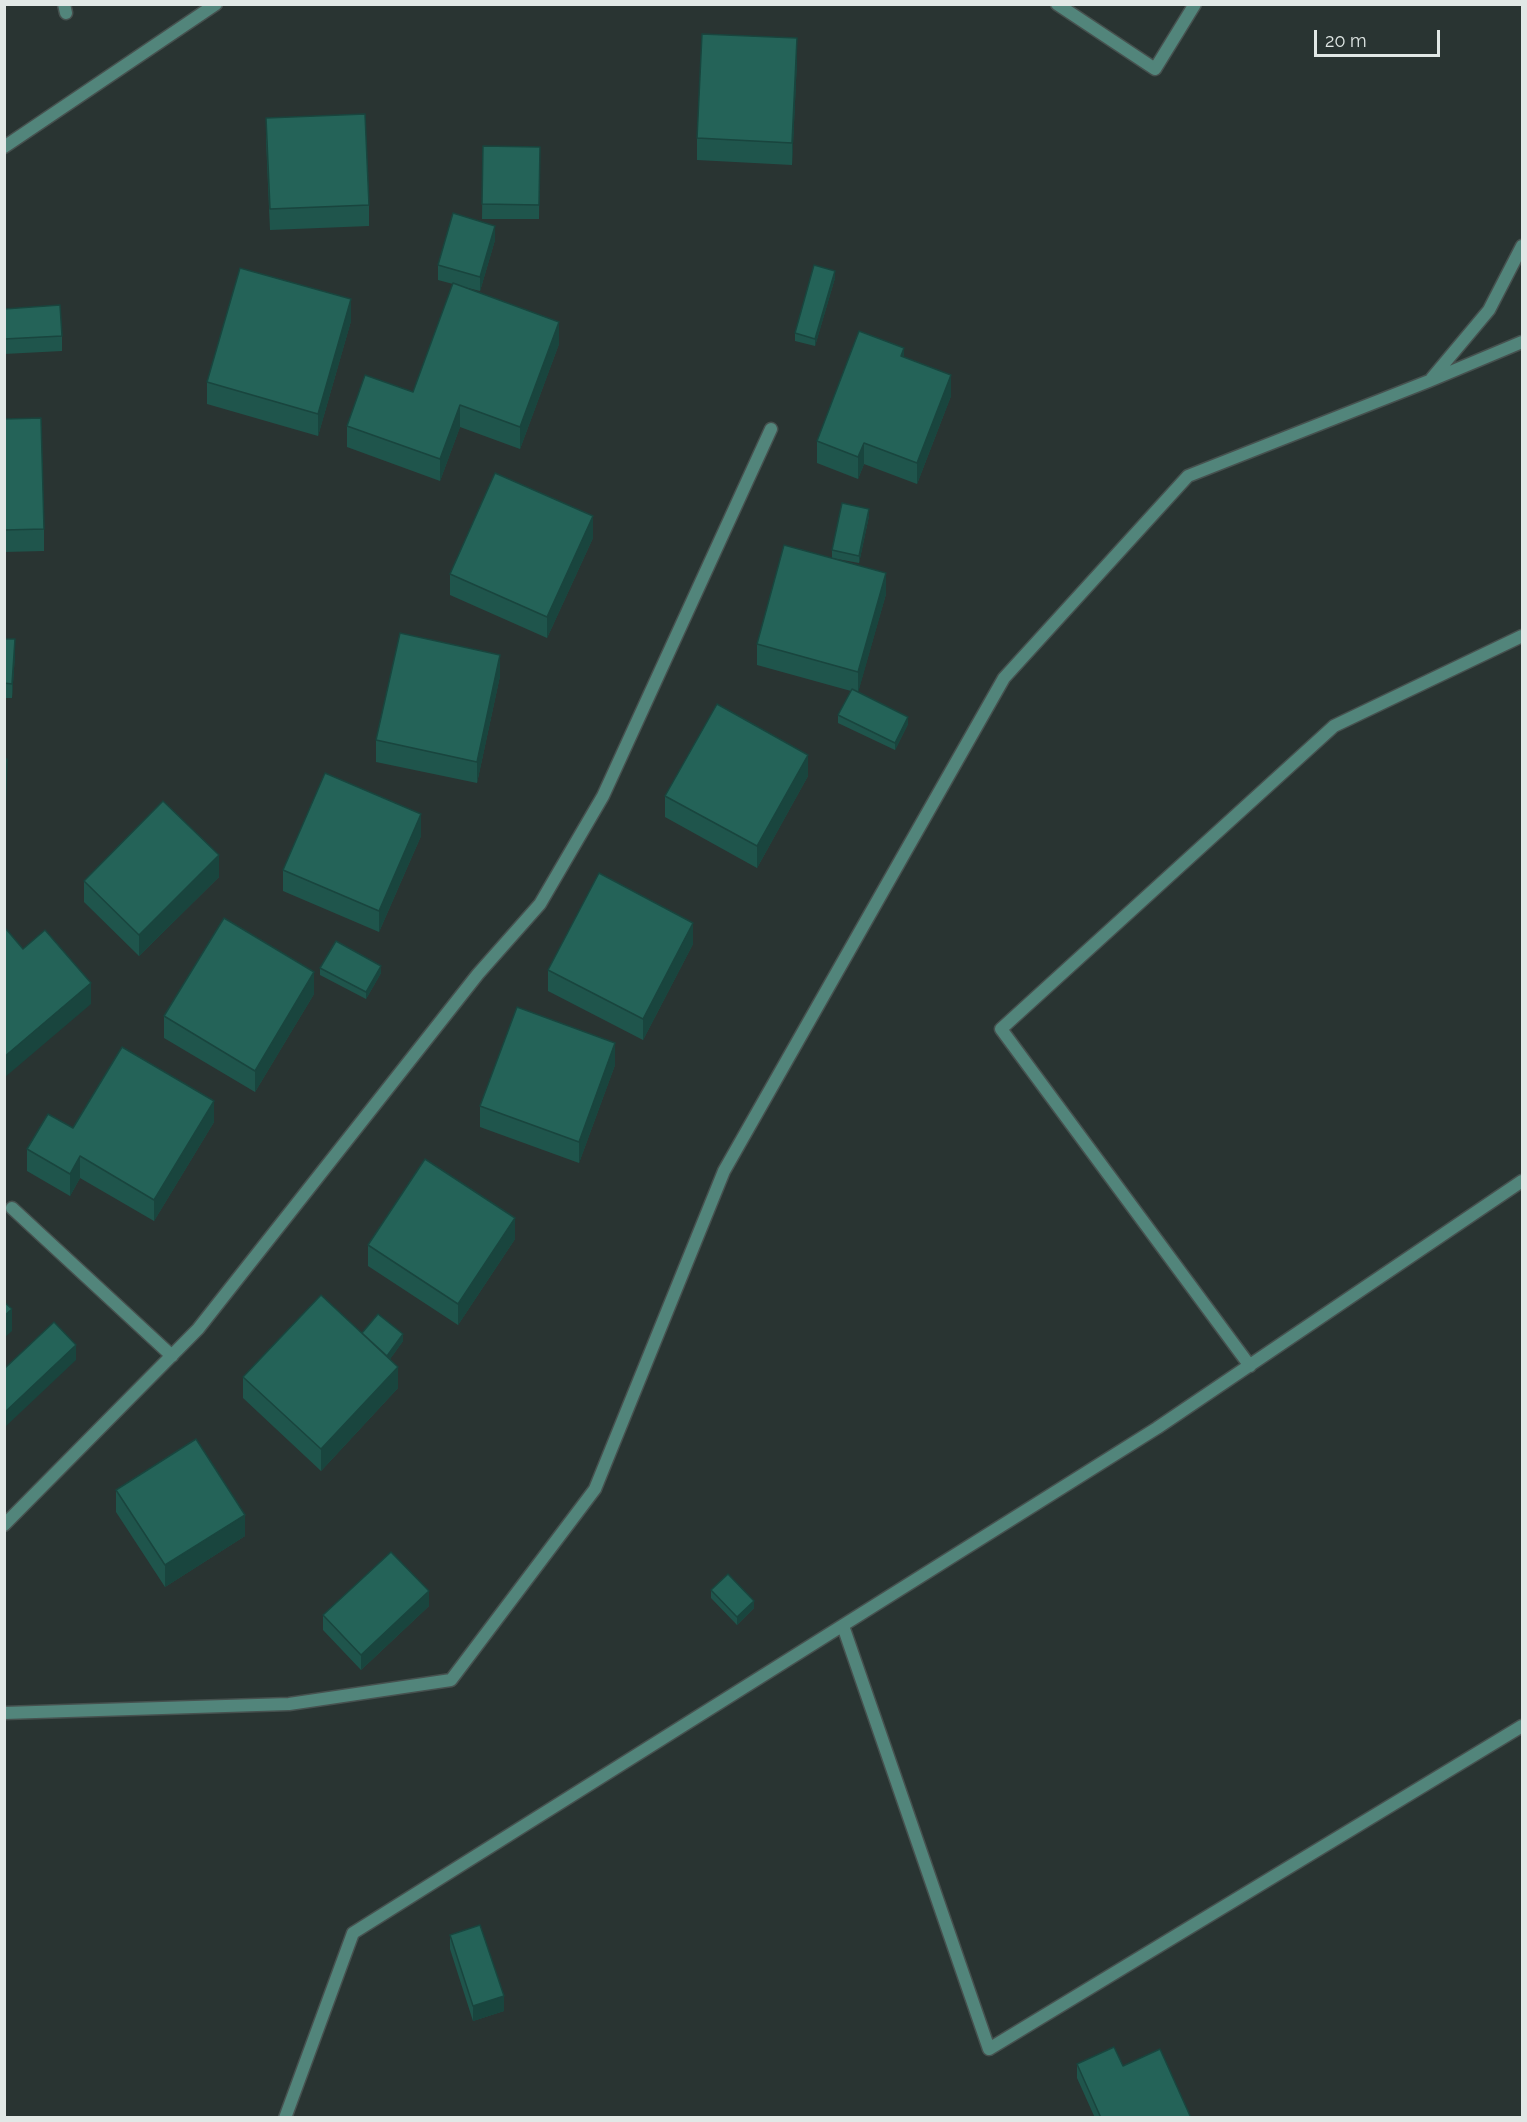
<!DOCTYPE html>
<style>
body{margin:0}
#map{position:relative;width:1527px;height:2122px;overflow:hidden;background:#293432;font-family:Raleway,sans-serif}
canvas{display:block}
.frame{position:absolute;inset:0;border:6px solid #e1e8e6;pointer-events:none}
.scale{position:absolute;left:1314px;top:30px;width:126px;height:27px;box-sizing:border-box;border:3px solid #e1e8e6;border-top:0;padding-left:8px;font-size:18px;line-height:21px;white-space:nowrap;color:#e1e8e6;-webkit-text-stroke:4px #293432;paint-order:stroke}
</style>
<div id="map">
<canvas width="1527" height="2122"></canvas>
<div class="frame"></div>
<div class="scale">20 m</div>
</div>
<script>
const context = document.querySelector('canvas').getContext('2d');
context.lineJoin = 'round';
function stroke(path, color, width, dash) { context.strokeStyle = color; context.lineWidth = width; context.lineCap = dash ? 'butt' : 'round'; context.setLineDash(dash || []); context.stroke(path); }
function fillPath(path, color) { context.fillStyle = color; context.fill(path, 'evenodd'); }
const minor = new Path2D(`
 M 64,4 L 66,13
 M 1057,4 L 1155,69 L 1195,4
 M 4,147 L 216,4
 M 1432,378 L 1489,310 L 1522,246
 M 12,1208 L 172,1356
 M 1250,1366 L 1001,1029 L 1334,726 L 1522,636
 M 4,1525 L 198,1329 L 478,974 L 540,904 L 603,796 L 771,429
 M 843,1626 L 989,2049 L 1522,1726
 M 4,1713 L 289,1704 L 451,1680 L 595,1489 L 724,1171 L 1004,678 L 1188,476 L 1429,381 L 1522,342
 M 285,2118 L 353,1933 L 1157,1428 L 1522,1181`);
stroke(minor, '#46514f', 15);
stroke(minor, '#52857b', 12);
fillPath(new Path2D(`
 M 797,60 L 792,165 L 697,160 L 697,138 Z
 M 266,118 L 369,205 L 369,226 L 270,230 L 266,140 Z
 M 483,146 L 540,147 L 539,219 L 482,219 Z
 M 495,240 L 480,291 L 460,286 L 559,344 L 520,449 L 460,427 L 440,481 L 347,447 L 347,426 L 413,392 L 453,284 L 438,280 L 438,265 Z
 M 835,278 L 815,346 L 795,341 L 795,333 Z
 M 4,309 L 62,336 L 62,351 L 4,354 Z
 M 351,321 L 318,436 L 207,404 L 207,382 Z
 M 904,357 L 951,396 L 917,484 L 864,464 L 858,479 L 817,463 L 817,441 Z
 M 4,419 L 44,529 L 44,551 L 4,552 Z
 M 869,516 L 859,563 L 832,558 L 832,550 Z
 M 593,538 L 547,638 L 450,595 L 450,574 Z
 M 886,594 L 858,692 L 908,724 L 895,750 L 838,723 L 838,715 L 851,691 L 757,665 L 757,644 Z
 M 4,639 L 15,654 L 12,698 L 4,698 Z
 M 500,676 L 477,783 L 376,762 L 376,740 Z
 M 4,759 L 7,759 L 5,826 L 4,826 Z
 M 808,776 L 757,868 L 665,817 L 665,796 Z
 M 421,836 L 379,932 L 283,891 L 283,870 Z
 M 219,877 L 139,956 L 84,902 L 84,881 Z
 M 693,944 L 643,1040 L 548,991 L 548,970 Z
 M 320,968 L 381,973 L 366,999 L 320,975 Z
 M 314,994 L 255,1092 L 164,1038 L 164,1016 Z
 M 615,1065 L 579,1163 L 480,1127 L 480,1106 Z
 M 214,1122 L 154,1221 L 80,1178 L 70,1196 L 27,1171 L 27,1149 L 73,1128 Z
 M 515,1239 L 458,1325 L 368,1266 L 368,1245 Z
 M 362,1333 L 403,1341 L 390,1359 L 398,1388 L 321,1471 L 243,1398 L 243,1377 Z
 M 116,1490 L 245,1536 L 165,1587 L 116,1512 Z
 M 711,1590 L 754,1608 L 737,1625 L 711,1598 Z
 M 429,1606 L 361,1670 L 323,1630 L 323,1615 Z
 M 450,1935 L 504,2011 L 473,2021 L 450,1949 Z
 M 1077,2064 L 1123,2066 L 1191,2118 L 1095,2118 L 1077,2078 Z`), '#1f554c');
fillPath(new Path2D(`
 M 797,38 L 797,60 L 792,165 L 792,143 Z
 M 495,226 L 495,240 L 480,291 L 480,277 Z
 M 835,271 L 835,278 L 815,346 L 815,339 Z
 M 351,299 L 351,321 L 318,436 L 318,414 Z
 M 559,322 L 559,344 L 520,449 L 520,427 Z
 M 904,348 L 904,369 L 901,356 Z
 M 951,375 L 951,396 L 917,484 L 917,463 Z
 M 460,405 L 460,427 L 440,481 L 440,459 Z
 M 864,443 L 864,464 L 858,479 L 858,457 Z
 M 869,509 L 869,516 L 859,563 L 859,556 Z
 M 593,516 L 593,538 L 547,638 L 547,617 Z
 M 886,573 L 886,594 L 858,693 L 858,672 Z
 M 15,639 L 15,654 L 12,698 L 12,684 Z
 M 500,655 L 500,676 L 477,783 L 477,762 Z
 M 908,717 L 908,724 L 895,750 L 895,743 Z
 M 808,755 L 808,776 L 757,868 L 757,846 Z
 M 421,814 L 421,836 L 379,932 L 379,911 Z
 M 219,855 L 219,877 L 139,956 L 139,935 Z
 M 693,923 L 693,944 L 643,1040 L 643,1019 Z
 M 381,966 L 381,973 L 366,999 L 366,992 Z
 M 314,972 L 314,994 L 255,1092 L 255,1071 Z
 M 91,983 L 91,1004 L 4,1078 L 4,1057 Z
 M 615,1043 L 615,1065 L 579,1163 L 579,1142 Z
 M 214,1101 L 214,1122 L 154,1221 L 154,1200 Z
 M 80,1156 L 80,1178 L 70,1196 L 70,1174 Z
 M 515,1218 L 515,1239 L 458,1325 L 458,1304 Z
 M 12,1309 L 12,1331 L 4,1338 L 4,1316 Z
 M 403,1334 L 403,1341 L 385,1366 L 385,1359 Z
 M 76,1345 L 76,1360 L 4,1428 L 4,1413 Z
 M 398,1367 L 398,1388 L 321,1471 L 321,1449 Z
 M 245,1515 L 245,1536 L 165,1587 L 165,1565 Z
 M 429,1591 L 429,1606 L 361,1670 L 361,1655 Z
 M 754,1601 L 754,1608 L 737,1625 L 737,1617 Z
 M 504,1996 L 504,2011 L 473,2021 L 473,2006 Z`), '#19453e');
const building = new Path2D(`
 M 702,34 L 797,38 L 792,143 L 697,138 Z
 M 365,114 L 369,205 L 270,209 L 266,118 Z
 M 483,146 L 540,147 L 539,205 L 482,204 Z
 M 453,213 L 495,226 L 480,277 L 438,265 Z
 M 814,265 L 835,271 L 815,339 L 795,333 Z
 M 240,268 L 351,299 L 318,414 L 207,382 Z
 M 453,283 L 559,322 L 520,427 L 460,405 L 440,459 L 347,426 L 365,375 L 413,392 Z
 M 60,305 L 62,336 L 4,339 L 4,309 Z
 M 859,331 L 904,348 L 901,356 L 951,375 L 917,463 L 864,443 L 858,457 L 817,441 Z
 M 41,418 L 44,529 L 4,530 L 4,419 Z
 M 495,473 L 593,516 L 547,617 L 450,574 Z
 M 842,503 L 869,509 L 859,556 L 832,550 Z
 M 784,545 L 886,573 L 858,672 L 757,644 Z
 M 400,633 L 500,655 L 477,762 L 376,740 Z
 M 4,639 L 15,639 L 12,684 L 4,683 Z
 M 852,689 L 908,717 L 895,743 L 838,715 Z
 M 717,704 L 808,755 L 757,846 L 665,796 Z
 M 4,759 L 7,759 L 5,811 L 4,811 Z
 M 325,773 L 421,814 L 379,911 L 283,870 Z
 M 163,801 L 219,855 L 139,935 L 84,881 Z
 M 599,873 L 693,923 L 643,1019 L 548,970 Z
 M 224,918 L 314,972 L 255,1071 L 164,1016 Z
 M 6,929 L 23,949 L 45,930 L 91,983 L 4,1057 L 4,930 Z
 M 336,941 L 381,966 L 366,992 L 320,968 Z
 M 517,1007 L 615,1043 L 579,1142 L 480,1106 Z
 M 122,1047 L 214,1101 L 154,1200 L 80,1156 L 70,1174 L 27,1149 L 48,1114 L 73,1128 Z
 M 425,1159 L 515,1218 L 458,1304 L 368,1245 Z
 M 321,1295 L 398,1367 L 321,1449 L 243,1377 Z
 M 4,1302 L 12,1309 L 4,1316 Z
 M 378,1314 L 403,1334 L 387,1356 L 362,1333 Z
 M 54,1322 L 76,1345 L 4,1413 L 4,1369 Z
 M 196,1439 L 245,1515 L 165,1565 L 116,1490 Z
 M 391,1552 L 429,1591 L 361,1655 L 323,1615 Z
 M 728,1574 L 754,1601 L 737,1617 L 711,1590 Z
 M 480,1925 L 504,1996 L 473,2006 L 450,1935 Z
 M 1114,2047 L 1123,2066 L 1160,2049 L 1191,2118 L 1101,2118 L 1077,2064 Z`);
fillPath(building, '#246358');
stroke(building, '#19453e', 1.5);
</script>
